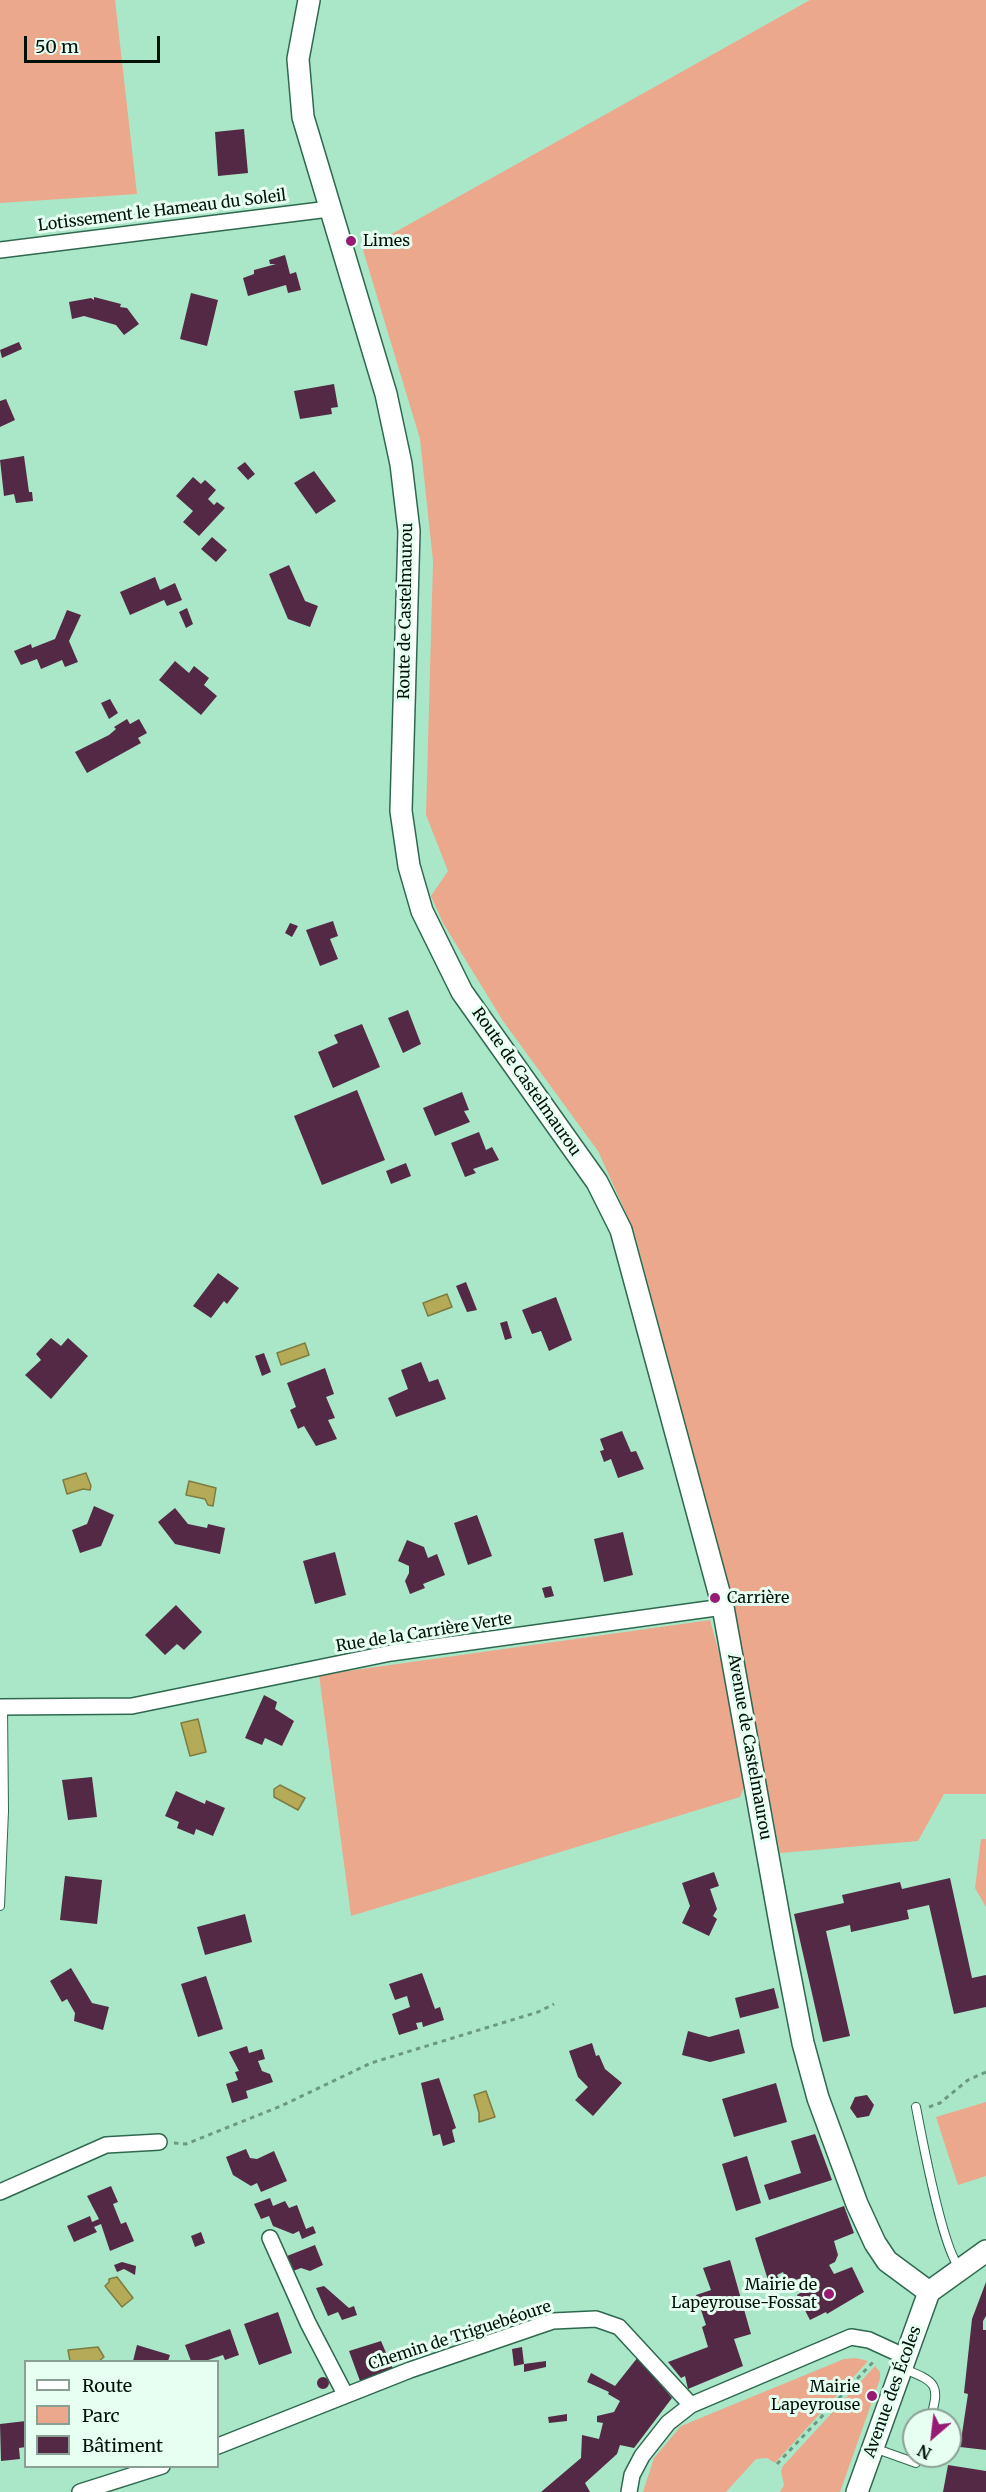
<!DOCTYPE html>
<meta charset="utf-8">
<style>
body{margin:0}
#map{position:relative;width:986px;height:2492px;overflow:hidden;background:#aae7c8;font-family:Merriweather,serif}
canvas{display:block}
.legend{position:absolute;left:24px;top:2360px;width:195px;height:108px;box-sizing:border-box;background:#e7fff2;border:2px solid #8ba094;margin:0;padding:8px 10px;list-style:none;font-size:18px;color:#001208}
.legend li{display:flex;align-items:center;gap:12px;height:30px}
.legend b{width:30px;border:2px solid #8ba094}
.north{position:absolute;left:902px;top:2408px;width:60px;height:60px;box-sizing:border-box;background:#e7fff2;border:2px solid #8ba094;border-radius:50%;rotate:208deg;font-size:16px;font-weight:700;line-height:24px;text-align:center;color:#001208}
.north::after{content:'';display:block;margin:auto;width:21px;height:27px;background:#971b74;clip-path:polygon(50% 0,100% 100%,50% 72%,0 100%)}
.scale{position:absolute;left:24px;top:36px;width:136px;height:27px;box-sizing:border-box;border:3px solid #001208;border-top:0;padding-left:8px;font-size:18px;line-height:21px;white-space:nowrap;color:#001208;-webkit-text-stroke:4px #e7fff2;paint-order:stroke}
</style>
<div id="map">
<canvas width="986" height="2492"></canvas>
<ul class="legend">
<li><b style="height:8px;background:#fff"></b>Route</li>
<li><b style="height:16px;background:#eca88c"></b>Parc</li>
<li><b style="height:16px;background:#542945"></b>Bâtiment</li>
</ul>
<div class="north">N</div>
<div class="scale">50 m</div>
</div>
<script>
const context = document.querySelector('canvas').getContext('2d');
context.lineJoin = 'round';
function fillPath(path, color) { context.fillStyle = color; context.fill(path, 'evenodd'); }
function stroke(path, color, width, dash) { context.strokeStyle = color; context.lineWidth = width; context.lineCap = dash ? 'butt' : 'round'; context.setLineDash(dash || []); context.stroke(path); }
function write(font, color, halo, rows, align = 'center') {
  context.font = font + ' Merriweather,serif'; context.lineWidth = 6; context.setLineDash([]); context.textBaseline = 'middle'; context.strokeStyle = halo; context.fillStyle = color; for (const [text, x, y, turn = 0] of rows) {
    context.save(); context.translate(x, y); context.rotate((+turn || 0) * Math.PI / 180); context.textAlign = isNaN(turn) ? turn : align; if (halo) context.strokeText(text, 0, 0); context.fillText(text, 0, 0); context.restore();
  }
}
fillPath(new Path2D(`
 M 0,0 L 115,0 L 137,194 L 0,203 Z
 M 810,0 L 986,0 L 986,1794 L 944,1794 L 918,1841 L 780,1853 L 729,1587 L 634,1231 L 598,1151 L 503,1021 L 443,923 L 431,896 L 448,871 L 426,815 L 433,561 L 420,439 L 363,250 Z
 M 710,1620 L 726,1679 L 744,1787 L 740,1797 L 351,1916 L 319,1675 Z
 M 981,1839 L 986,1839 L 986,1907 L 975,1888 Z
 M 986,2102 L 986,2176 L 958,2185 L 936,2117 Z
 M 856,2358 L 868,2361 L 775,2463 L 767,2458 L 756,2459 L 726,2492 L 643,2492 L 654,2458 L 681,2426 L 844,2359 Z
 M 875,2366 L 880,2372 L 880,2379 L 840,2492 L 780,2492 L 784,2485 L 781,2471 L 783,2466 Z`), '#eca88c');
const water = new Path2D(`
 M 447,1294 L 452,1307 L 428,1316 L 423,1303 Z
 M 305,1343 L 309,1355 L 281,1365 L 277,1353 Z
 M 86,1473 L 91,1486 L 90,1490 L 83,1489 L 67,1494 L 63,1480 Z
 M 189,1481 L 216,1488 L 213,1506 L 208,1505 L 205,1499 L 186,1495 Z
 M 198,1719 L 206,1752 L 190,1756 L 181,1723 Z
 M 280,1785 L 305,1798 L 298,1810 L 274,1797 L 274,1789 Z
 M 486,2091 L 495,2117 L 479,2122 L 479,2113 L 474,2095 Z
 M 117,2277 L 133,2298 L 122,2307 L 105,2286 L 109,2282 L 109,2279 Z
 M 98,2347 L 104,2357 L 99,2361 L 70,2361 L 68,2350 Z`);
fillPath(water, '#b4aa58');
stroke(water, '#7e7c40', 1.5);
fillPath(new Path2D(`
 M 244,129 L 248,173 L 218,176 L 215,132 Z
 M 285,255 L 290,274 L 296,272 L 301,290 L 288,293 L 286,285 L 248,296 L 243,278 L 254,274 L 254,270 L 276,264 L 270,264 L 269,260 Z
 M 191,293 L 218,300 L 207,346 L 180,339 Z
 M 94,297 L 121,304 L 120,307 L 127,308 L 139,324 L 124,335 L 116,325 L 84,316 L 72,319 L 69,302 L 91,298 L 94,300 Z
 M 19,342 L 22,349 L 2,358 L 0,350 Z
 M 334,384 L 338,407 L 331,408 L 332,414 L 300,419 L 294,391 Z
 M 6,399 L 15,420 L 0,427 L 0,401 Z
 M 24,456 L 29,492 L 32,492 L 33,501 L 16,503 L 14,494 L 4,496 L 0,460 Z
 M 245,462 L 255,474 L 248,480 L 237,468 Z
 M 314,471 L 336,501 L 316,514 L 294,483 Z
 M 193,477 L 201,484 L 205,480 L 216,490 L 208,499 L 214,505 L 217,502 L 225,508 L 199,536 L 183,522 L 193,511 L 176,496 Z
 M 212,537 L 227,550 L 216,562 L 201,549 Z
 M 289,565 L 305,601 L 318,606 L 310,627 L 288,619 L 269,574 Z
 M 155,577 L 160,590 L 175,583 L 182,600 L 167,606 L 164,600 L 130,615 L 120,592 Z
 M 187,608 L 193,624 L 186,628 L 179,612 Z
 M 67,610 L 81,615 L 69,641 L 78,662 L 65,667 L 62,660 L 41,669 L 37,659 L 21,665 L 14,651 L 31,644 L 32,648 L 55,639 Z
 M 175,661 L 189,673 L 194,666 L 209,678 L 204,685 L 217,696 L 201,715 L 159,680 Z
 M 110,699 L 118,713 L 109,719 L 101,703 Z
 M 127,719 L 130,724 L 139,719 L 147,733 L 138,738 L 141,743 L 87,773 L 75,752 L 109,735 L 116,729 L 114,727 Z
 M 333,921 L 338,936 L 330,939 L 338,959 L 320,966 L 306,930 Z
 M 290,923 L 298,926 L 292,937 L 285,933 Z
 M 408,1010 L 421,1044 L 403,1053 L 388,1018 Z
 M 362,1024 L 380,1067 L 333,1088 L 318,1052 L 338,1043 L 334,1035 Z
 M 357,1090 L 385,1160 L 322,1185 L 294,1116 Z
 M 462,1092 L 469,1110 L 464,1111 L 470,1122 L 435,1136 L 423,1108 Z
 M 479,1132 L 486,1150 L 492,1147 L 499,1160 L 473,1169 L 476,1173 L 465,1177 L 451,1143 Z
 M 406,1163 L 411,1176 L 391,1184 L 386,1171 Z
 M 218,1273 L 239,1288 L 227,1304 L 224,1301 L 211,1318 L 193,1306 Z
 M 466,1282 L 477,1310 L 467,1312 L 456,1286 Z
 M 556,1297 L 572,1340 L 549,1351 L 541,1331 L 532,1334 L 522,1310 Z
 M 507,1321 L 512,1338 L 505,1340 L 500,1323 Z
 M 51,1338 L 61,1346 L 68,1338 L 88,1356 L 51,1399 L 25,1375 L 41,1360 L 36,1354 Z
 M 264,1353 L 271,1372 L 262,1376 L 255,1356 Z
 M 421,1362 L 429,1382 L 438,1379 L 446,1399 L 396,1417 L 388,1398 L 408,1389 L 401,1370 Z
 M 325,1368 L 334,1394 L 326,1397 L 335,1418 L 328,1420 L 337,1439 L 316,1446 L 304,1426 L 298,1429 L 290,1410 L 296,1407 L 287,1383 Z
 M 622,1431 L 631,1452 L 636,1451 L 644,1469 L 618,1478 L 611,1459 L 604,1462 L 600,1451 L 604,1450 L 600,1439 Z
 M 94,1506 L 114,1515 L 101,1546 L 80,1553 L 72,1530 L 87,1524 Z
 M 175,1508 L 188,1524 L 207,1528 L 208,1524 L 225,1528 L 220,1554 L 175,1544 L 158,1522 Z
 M 477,1515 L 492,1556 L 468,1565 L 454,1523 Z
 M 623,1532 L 633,1575 L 604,1582 L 594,1539 Z
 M 407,1540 L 424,1547 L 428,1558 L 437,1554 L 445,1575 L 423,1584 L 425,1588 L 410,1594 L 405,1581 L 409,1573 L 409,1566 L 398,1561 Z
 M 335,1552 L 346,1595 L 315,1604 L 303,1561 Z
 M 551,1586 L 554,1596 L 545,1598 L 542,1588 Z
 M 176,1605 L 202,1632 L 184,1650 L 177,1644 L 165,1655 L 145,1635 Z
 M 264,1695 L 277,1702 L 275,1709 L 294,1721 L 282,1746 L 265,1738 L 262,1745 L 245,1738 Z
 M 92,1777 L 97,1817 L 68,1820 L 62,1780 Z
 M 176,1791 L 205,1804 L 206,1800 L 225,1808 L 213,1836 L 196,1829 L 194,1835 L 177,1828 L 179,1822 L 165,1816 Z
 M 714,1872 L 719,1886 L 710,1889 L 717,1909 L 713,1916 L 717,1919 L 709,1936 L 682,1923 L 690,1906 L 682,1883 Z
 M 65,1876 L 102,1880 L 97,1924 L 60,1920 Z
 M 950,1878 L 972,1978 L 986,1975 L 986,2007 L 954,2014 L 929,1905 L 907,1910 L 909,1919 L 851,1932 L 850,1925 L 826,1931 L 850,2036 L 823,2042 L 794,1914 L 844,1903 L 842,1895 L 900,1882 L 902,1889 Z
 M 245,1914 L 252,1942 L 205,1955 L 197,1927 Z
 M 71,1968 L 92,2003 L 109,2007 L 103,2030 L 74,2021 L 75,2013 L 67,1999 L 62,2002 L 50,1981 Z
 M 422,1973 L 435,2009 L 440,2007 L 444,2020 L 423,2027 L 422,2022 L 416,2023 L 418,2029 L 399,2035 L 392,2014 L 410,2007 L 407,1996 L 395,2000 L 389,1984 Z
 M 206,1976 L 223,2029 L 198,2037 L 181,1984 Z
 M 774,1988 L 779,2008 L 740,2018 L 735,1998 Z
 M 739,2029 L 745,2053 L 710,2062 L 682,2055 L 688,2031 L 709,2037 Z
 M 592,2043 L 596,2056 L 599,2055 L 605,2069 L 622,2083 L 593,2116 L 575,2100 L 588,2087 L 578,2077 L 569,2051 Z
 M 247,2046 L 249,2053 L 262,2049 L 265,2059 L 258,2061 L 262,2071 L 270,2074 L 273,2082 L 246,2091 L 248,2098 L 232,2103 L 226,2084 L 238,2080 L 235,2072 L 239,2071 L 229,2052 Z
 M 439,2078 L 456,2128 L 452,2130 L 455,2142 L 443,2146 L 440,2134 L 433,2136 L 421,2083 Z
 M 776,2083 L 787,2122 L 734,2137 L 722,2099 Z
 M 867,2095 L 874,2105 L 869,2116 L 857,2118 L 850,2108 L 855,2097 Z
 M 815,2134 L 832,2180 L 769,2200 L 764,2185 L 801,2173 L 791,2141 Z
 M 246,2149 L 250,2158 L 257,2159 L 274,2151 L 287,2181 L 261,2192 L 257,2183 L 251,2186 L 233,2175 L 226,2157 Z
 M 747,2156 L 761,2203 L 736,2211 L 722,2164 Z
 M 111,2186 L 118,2202 L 113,2204 L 121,2224 L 126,2222 L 134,2241 L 110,2251 L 101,2224 L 94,2227 L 97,2232 L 74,2242 L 67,2226 L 90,2216 L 92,2222 L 99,2219 L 87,2196 Z
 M 270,2198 L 273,2206 L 285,2201 L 289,2208 L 297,2205 L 306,2229 L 313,2226 L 316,2233 L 302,2239 L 299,2231 L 293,2234 L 273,2226 L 269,2216 L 261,2219 L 254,2204 Z
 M 844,2206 L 854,2233 L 834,2241 L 838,2255 L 835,2262 L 829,2265 L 834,2274 L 852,2267 L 864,2292 L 827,2314 L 826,2312 L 810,2320 L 797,2295 L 814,2284 L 810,2275 L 787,2283 L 783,2272 L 777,2275 L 782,2286 L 771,2290 L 755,2238 Z
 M 201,2232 L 205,2243 L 195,2247 L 191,2236 Z
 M 315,2245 L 323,2265 L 310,2271 L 301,2268 L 293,2271 L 287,2256 Z
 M 730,2260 L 751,2334 L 734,2339 L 743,2366 L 688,2389 L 685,2376 L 681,2378 L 668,2362 L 708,2347 L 702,2327 L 706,2325 L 696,2295 L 711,2290 L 703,2268 Z
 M 122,2262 L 136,2266 L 135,2275 L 124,2269 L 117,2272 L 114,2265 Z
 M 986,2282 L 986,2316 L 983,2321 L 983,2330 L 986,2330 L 986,2450 L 960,2447 L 968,2394 L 964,2393 L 972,2319 Z
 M 324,2286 L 349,2308 L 354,2306 L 357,2315 L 342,2320 L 338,2312 L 328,2316 L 316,2288 Z
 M 278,2312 L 292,2353 L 259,2365 L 244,2324 Z
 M 230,2329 L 239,2355 L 225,2360 L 223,2355 L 205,2361 L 191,2361 L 185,2345 Z
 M 381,2341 L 393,2369 L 360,2381 L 349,2351 Z
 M 137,2345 L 170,2355 L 168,2361 L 133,2361 Z
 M 522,2347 L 524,2364 L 514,2366 L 512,2349 Z
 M 638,2357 L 672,2398 L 634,2448 L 620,2445 L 617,2454 L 585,2483 L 590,2492 L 541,2492 L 581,2458 L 582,2435 L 599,2439 L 603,2423 L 597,2422 L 597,2416 L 614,2412 L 620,2401 L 608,2394 L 609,2392 L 587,2382 L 591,2373 L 615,2386 Z
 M 546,2361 L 546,2367 L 524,2372 L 524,2364 Z
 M317 2383a6 6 0 1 1 12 0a6 6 0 1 1-12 0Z
 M 567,2414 L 567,2421 L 549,2423 L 548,2417 Z
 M 26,2421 L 26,2447 L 19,2448 L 20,2459 L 1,2461 L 0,2424 Z
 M 948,2465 L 986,2471 L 986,2492 L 943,2492 Z`), '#542945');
const lane = new Path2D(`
 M 0,1906 L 4,1811 L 3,1707
 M 916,2107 C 922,2138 942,2247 959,2267
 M 902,2368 C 936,2382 941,2383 930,2420
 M 874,2448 L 916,2463 L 919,2456`);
const street = new Path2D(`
 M 0,250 L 329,209
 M 0,1707 L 132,1706 L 391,1653 L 723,1607
 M 0,2192 L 106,2145 L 159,2142
 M 270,2238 L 308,2323 L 345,2394
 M 218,2446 L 410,2370 L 553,2321 L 596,2319 L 619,2327 L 691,2405
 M 80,2492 L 162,2466
 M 629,2492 L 632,2475 L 642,2456 L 668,2423 L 691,2405 L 851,2337 L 869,2340 L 906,2357`);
const secondary = new Path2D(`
 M 309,0 L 298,59 L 303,117 L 386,394 L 401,464 L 409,531 L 401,811 L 409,866 L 422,911 L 462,992 L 597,1182 L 621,1230 L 723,1607 L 784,1945 L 803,2043 L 818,2098 L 857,2204 L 875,2243 L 887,2261 L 929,2292
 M 929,2292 L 986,2251
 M 857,2492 L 929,2292`);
stroke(lane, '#2e694f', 10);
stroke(street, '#2e694f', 18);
stroke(secondary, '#2e694f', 24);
stroke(new Path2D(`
 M 929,2107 L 940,2103 L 968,2080 L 986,2072
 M 174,2143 L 186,2144 L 281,2106 L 371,2063 L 538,2012 L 554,2004
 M 777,2464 L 874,2361`), '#6c9981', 3, [4.5, 4.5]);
stroke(lane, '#fff', 8);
stroke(street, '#fff', 15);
stroke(secondary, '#fff', 21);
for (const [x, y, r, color] of [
 [351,241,6,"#971b74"],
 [715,1598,6,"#971b74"],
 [829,2294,6,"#971b74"],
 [872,2396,6,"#971b74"]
]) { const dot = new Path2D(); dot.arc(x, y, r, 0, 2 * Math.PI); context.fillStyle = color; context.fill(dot); stroke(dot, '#e7fff2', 2); }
write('16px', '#001208', '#e7fff2', [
 ["Lotissement le Hameau du Soleil",162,211,-7],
 ["Route de Castelmaurou",406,611,-89],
 ["Route de Castelmaurou",526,1082,55],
 ["Rue de la Carrière Verte",424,1633,-9],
 ["Avenue de Castelmaurou",749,1747,80],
 ["Chemin de Triguebéoure",460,2336,-18],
 ["Avenue des Écoles",893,2392,-70]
]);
write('16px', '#001208', '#e7fff2', [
 ["Limes",363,241],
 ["Carrière",727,1598],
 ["Mairie de",817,2285,"right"],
 ["Lapeyrouse-Fossat",817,2303,"right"],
 ["Mairie",860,2387,"right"],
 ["Lapeyrouse",860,2405,"right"]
], 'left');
</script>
